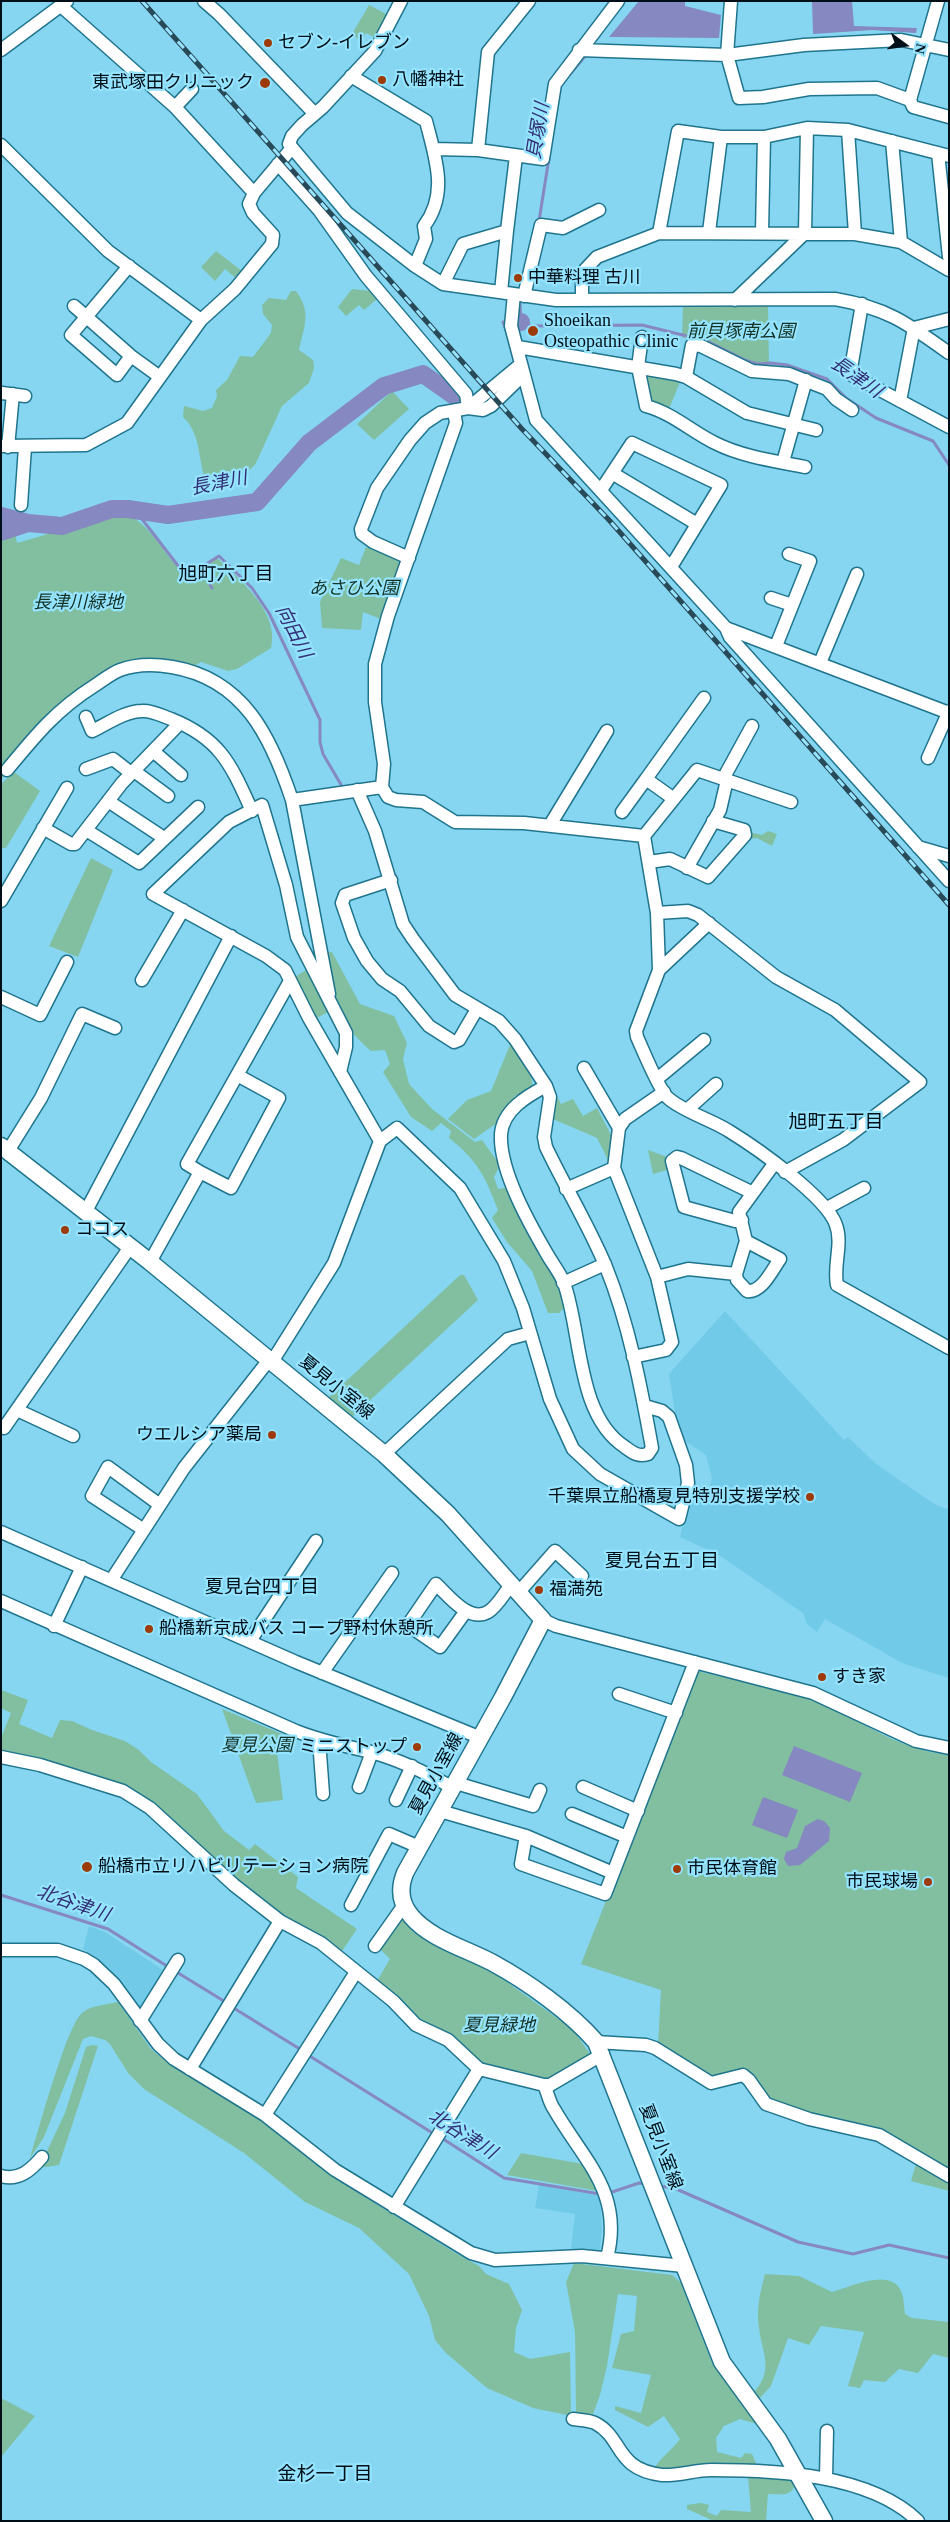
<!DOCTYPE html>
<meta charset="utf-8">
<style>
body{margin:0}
#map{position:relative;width:950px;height:2522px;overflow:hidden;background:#87d6f1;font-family:"Times New Roman",serif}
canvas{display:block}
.frame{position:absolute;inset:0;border:2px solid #000f17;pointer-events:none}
.north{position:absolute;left:880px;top:20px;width:50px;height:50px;-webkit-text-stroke:4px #94e3ff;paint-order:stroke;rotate:104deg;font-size:14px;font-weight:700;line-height:20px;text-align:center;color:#000f17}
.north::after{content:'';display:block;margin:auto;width:18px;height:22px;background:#000f17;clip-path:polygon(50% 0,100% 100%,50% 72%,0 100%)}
</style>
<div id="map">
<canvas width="950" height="2522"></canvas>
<div class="frame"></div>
<div class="north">N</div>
</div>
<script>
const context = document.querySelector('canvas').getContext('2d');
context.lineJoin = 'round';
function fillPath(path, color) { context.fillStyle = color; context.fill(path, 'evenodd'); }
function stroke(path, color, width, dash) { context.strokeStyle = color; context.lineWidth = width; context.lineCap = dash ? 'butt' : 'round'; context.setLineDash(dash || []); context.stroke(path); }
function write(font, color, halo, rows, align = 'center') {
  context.font = font + ' "Times New Roman","Noto Sans JP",serif'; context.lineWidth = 4.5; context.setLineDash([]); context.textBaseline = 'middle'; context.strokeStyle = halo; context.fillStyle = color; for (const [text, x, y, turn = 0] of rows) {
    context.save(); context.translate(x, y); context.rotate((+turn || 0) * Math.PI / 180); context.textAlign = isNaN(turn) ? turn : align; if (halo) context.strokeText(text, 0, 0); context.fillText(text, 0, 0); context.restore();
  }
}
fillPath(new Path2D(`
 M 725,1311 L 844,1440 L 848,1437 L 876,1464 L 936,1505 L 949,1510 L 949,1678 L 902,1663 L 825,1619 L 817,1632 L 807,1624 L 803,1613 L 719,1555 L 680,1537 L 689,1499 L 703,1494 L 710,1486 L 712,1478 L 706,1455 L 679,1437 L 669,1374 Z
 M 89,1926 L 105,1932 L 166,1972 L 141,2012 L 114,1975 L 97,1958 L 83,1949 Z
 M 539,2185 L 600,2196 L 602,2230 L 600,2251 L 571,2249 L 575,2214 L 535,2208 Z`), '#71cae8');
fillPath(new Path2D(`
 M 369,5 L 390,16 L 378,39 L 366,33 L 361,42 L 352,34 Z
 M 216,251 L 242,271 L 238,280 L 225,269 L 215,281 L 201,267 Z
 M 352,289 L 370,291 L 377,299 L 364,310 L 359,305 L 346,316 L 338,307 Z
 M 291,291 L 296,291 C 312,313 304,326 299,350 L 313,360 L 314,368 L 309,383 L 282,406 L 255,465 L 241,477 L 204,476 C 198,454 200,433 183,417 L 184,406 L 203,411 L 212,408 L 217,396 L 216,390 L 227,380 L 240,356 L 253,357 L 271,333 L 272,325 L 263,314 L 262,305 L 269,298 L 286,300 Z
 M 683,305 L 768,306 L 769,366 C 738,365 712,344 682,337 Z
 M 648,374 L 680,382 L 669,409 L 649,399 L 644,378 Z
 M 392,391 L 409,409 L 374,440 L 357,424 Z
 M 121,513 C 153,521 163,559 189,577 L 217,558 C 240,580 280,612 271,648 L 237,669 L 228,671 L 201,662 L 192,667 L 147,662 L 63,702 L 1,780 L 1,517 L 13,520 L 17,543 Z
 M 366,547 L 402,561 L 383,620 L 363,612 L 361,630 L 322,628 L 320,602 L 341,558 L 359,565 Z
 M 14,772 L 40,791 L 6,848 L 1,848 L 1,784 Z
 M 768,831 L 777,834 L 772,846 L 757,838 L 747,839 L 749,832 L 762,835 Z
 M 91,858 L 113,870 L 78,957 L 49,946 Z
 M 327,952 L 332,952 L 360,1004 L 394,1016 L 407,1043 L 403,1059 L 409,1084 L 432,1109 L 475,1142 L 482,1140 L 500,1165 L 494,1177 L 498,1189 L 511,1187 L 560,1280 L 565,1307 L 559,1313 L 548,1313 L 532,1271 L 507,1242 L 492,1218 L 498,1210 C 485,1176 478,1161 449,1138 L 451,1131 L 441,1123 L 432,1131 L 411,1117 L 383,1072 L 390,1064 L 385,1050 L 371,1051 C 332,1015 332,1004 327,952 Z
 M 308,969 L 330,1011 L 315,1019 L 293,978 Z
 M 510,1045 C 520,1056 534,1071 532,1087 L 515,1096 L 500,1121 L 474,1139 L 448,1119 L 467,1100 L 491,1091 Z
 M 552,1088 L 561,1104 L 573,1099 L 583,1116 L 597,1108 L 613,1139 L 610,1164 L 597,1138 L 553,1119 L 555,1107 Z
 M 648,1150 L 667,1157 L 670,1169 L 653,1174 Z
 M 460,1275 L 464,1275 L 478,1300 L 352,1417 L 328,1398 Z
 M 697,1671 C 740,1682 786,1688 826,1706 C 869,1725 900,1750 949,1755 L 949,2171 L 845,2125 L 769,2100 L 753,2080 L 717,2081 L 658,2045 L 661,1990 L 581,1964 Z
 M 1,1690 L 28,1700 L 19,1724 L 52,1738 L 60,1720 L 72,1721 L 92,1730 L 125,1741 L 139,1750 L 151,1762 L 197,1794 L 224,1831 L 249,1850 L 255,1844 L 298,1877 L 296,1888 L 357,1929 L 340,1954 L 256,1896 L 152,1806 L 1,1752 L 1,1738 L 11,1713 L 1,1708 Z
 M 222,1709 L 294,1739 L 294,1747 L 277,1752 L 283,1800 L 256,1803 Z
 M 400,1916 L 414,1933 L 500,1977 L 568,2026 L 574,2031 L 592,2057 L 549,2081 L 483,2066 L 429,2029 L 377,1981 L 390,1959 L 378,1947 Z
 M 118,2002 L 151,2049 L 169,2064 L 259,2119 L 331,2176 L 452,2251 L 479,2266 L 486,2274 L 509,2284 L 522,2310 L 516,2328 L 514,2352 L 530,2359 L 570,2352 L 571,2412 L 567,2415 L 533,2408 L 487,2388 L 446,2353 L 435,2340 L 429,2316 L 409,2274 L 359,2228 L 305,2202 L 244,2153 L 144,2089 L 128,2073 L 110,2044 L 105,2040 L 91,2036 L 83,2039 L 44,2137 L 30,2158 C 38,2133 66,2027 82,2013 C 92,2005 105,2005 118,2002 Z
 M 92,2045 L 98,2046 L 59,2165 L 39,2168 L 65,2113 L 86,2047 Z
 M 521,2153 L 583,2164 L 598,2191 L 507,2175 Z
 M 916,2164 L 949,2179 L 949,2191 L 911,2181 Z
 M 574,2263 L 672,2275 L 681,2283 L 712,2363 L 757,2424 L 740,2419 L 724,2426 L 716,2438 L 717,2452 L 741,2458 L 745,2453 L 752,2454 L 759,2470 L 653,2470 C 660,2458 672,2450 680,2439 L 664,2416 L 648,2427 L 615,2410 L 615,2406 L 641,2413 L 651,2375 L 612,2368 L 621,2334 L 634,2331 L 637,2296 L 618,2294 L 607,2366 L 600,2395 L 592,2417 L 576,2413 L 575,2332 L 566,2282 Z
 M 765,2274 L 799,2276 L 832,2292 C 850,2287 890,2267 901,2291 C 904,2297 904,2307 905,2314 L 912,2318 L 949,2322 L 949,2358 L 933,2354 L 918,2373 L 899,2369 L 885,2382 L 864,2380 L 860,2388 L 848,2386 L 864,2332 L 821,2326 L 809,2345 L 788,2338 L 771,2386 L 759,2399 L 755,2391 C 774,2369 762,2353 759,2328 C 756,2310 760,2292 765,2274 Z
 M 1,2398 L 35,2416 L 1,2457 Z
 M 748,2476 L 791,2479 L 794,2487 C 790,2497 778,2494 768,2494 L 766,2521 L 714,2521 L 687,2509 L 687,2505 L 701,2503 L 709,2505 L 707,2512 L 717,2516 L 721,2510 L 751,2512 Z`), '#81bfa0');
fillPath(new Path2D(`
 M 639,1 L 680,1 L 685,2 L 685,6 L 721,15 L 719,38 L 609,37 Z
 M 812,1 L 852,1 L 854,26 L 917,28 L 916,33 L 872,30 L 813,34 Z
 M 794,1746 L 862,1773 L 850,1802 L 782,1775 Z
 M 763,1797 L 798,1810 L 787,1838 L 752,1825 Z
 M 818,1819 L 824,1821 L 830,1828 L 829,1841 L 800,1865 L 788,1866 L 784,1859 L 786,1852 L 797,1848 L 805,1826 Z`), '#8588c1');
stroke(new Path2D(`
 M 570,74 L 587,54
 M 539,221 L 549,158
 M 520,304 L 521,322 L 532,326 L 642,325 L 707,341 L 745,360 L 757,364 L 771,363 L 787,365 L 827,379 L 846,398 L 876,418 L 933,441 L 949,465
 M 506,330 L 503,322 L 508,322
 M 135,510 L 179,567 L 192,573 L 219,556 L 252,588 L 269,613 L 320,720 L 320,742 L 323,754 L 343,788
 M 209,583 L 212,588
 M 1,1895 L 108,1929 L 170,1968
 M 175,1971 L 227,2003
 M 232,2007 L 303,2051
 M 308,2055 L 434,2134
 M 440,2137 L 504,2178 L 600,2194
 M 659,2186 L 674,2188 L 798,2242 L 853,2254 L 889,2245 L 949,2258
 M 609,2193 L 639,2183 L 646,2184`), '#8588c1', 3);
stroke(new Path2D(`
 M 520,322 L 521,322
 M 1,516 L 28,523 L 62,526 L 112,509 L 128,509 L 168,515 L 257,502 L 309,443 L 384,386 L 423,374 L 457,398
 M 1,532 L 28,523`), '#8588c1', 18);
const minor = new Path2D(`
 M 204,1 L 219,14 L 315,114
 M 401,1 L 375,51 L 323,107 L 302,125 L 292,136 L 289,144 L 347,213 L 415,266 L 443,284 L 556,300 L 835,299 C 887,308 907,323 949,353
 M 731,1 L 727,55 L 739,98 L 763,97 L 809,89 L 877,88 L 910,100
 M 938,1 L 910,100 L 913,107 L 949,117
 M 61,6 L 175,107 L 254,193
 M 1,50 L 67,1
 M 579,50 L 727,55 L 804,45 L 901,40 L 949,50
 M 351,76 L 426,121 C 435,157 449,193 424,226 L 426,239 L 415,266
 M 175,107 L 192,89
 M 848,130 L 855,234
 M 892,141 L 901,242
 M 1,145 L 108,251 L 201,320
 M 433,149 L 478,150 L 543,159 L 555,84 L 618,1
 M 478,150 L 488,52 L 529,1
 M 938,153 L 949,257
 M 278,164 L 319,210 L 366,276 L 466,394 L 468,408
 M 709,232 L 721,137
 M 762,232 L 764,137
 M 659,233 L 678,131 L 721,137 L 764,137 L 807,128 L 848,130 L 949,156
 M 129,266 L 71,335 L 117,375 L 131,356
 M 443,284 L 463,244 L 507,231 L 516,156
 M 501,292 L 507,231
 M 514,294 L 511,326 L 536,420 L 726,628 L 730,637 L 949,881
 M 524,296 L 541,225 L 563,228 L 599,210
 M 582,300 L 582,273 L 597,257 L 659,233 L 855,234 L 901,242 L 949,270
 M 735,300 L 805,233 L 807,128
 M 862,304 L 850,374 L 949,427
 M 74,306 L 131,356 L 160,377
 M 642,337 L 638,367 L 646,406 C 672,413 691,431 715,443 C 743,457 775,461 805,467
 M 518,347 L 676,374 L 686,377 L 747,413 L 816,430
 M 686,377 L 692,345 L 701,346 L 752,371 L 789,374 L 827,389 L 836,399 L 852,410
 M 2,393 L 25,396
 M 900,401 L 914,328 L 949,319
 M 468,408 L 521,364
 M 454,411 L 456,423 L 388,616 L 375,664 L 375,702 L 384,764 L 382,787 L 388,797 L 396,800 L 423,802 L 455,822 L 524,823 L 644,836
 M 1,446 L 86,445 L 127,423 L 201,320 L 235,289 L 272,244 L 273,235 L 253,213 L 249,204 L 254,193 L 291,149
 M 8,447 L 13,394
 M 783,462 L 806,380
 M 612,473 L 697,524
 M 601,490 L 632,443 L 721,485 L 671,567
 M 21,505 L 25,447
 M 409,558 L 373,542 L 362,534 L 361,529 L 377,488 L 410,440 L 425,423 L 440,413 L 468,408 L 483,410 L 491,406 L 523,375
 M 771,598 L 792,605
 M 726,628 L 949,713
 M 776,646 L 810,561 L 789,554
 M 820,663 L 857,574
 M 86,717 L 92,731 C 107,724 125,711 142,711 C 152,710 162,716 171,719 C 221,739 231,765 252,811
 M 153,751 L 181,775
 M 928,758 L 949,711
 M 86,769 L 113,759 L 131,773
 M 7,770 C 35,736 56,710 94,686 C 102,681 110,674 120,670 C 136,664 155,664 172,667 C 244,679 271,737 292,800 L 329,994
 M 134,771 L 168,796
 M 723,779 L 752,726
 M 357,790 L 375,831 L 403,924 L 413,939 L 455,995 L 499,1021 L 515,1039 L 546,1086 L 550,1097 L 544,1137 L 546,1147 C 565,1187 589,1226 606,1267 C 629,1324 641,1387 652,1448 L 648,1454 C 638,1457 633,1453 625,1447 C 576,1415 582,1333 564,1283 C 560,1273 552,1263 547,1254 C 529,1223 499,1170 501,1134 C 503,1110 527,1096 546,1086
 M 674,799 L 646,779 L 704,698
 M 292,800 L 382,787
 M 108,801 L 164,838
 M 791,802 L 697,770 L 644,836 L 657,913 L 659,970 L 636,1031 L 637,1037 C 643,1050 659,1090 668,1098 C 682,1111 712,1120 729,1131 C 755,1147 827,1197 836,1225 C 843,1244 833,1265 837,1285 L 949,1348
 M 622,812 L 646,779
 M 550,825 L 607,731
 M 43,828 L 71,844 L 75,844 L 122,783 L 180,723
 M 86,830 L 139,863 L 198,807
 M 918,847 L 949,856
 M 649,862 L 670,859 L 708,877 L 745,835 L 744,830 L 713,821
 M 687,868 L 720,810 L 727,780
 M 391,880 L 345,895 L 342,903 L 354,938 L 367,961 L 382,979 L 400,991 L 429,1026 L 454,1042 L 459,1040 L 477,1009
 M 1,901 L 67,788
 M 657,913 L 688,911 L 698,915 L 776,977 L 835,1010 L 920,1082 L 843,1140 L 785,1172
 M 659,970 L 709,923
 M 142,980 L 183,910
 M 1,997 L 40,1015 L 67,962
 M 584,1068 L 619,1128
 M 340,1072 L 346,1047 L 346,1033 L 297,937 L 286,885 L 262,805 L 229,822 L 153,894 L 266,956 L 285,970 L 309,1018 L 380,1141
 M 657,1079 L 704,1040
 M 688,1109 L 716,1084
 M 8,1151 L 41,1098 L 82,1014 L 115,1028
 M 614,1168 L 657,1277 L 672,1342 L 666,1350 L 633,1357
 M 200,1172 L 231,1188 L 279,1098 L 237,1075
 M 566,1189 L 614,1168 L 619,1128 L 625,1119 L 664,1092
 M 827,1208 L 864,1188
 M 85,1213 L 231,936
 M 742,1220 L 735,1221 L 684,1207 L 672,1161 L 677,1157 L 681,1158 L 753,1193
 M 746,1241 L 780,1259 C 772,1270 762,1293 747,1291 L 737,1280 L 736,1274 L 746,1241 L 739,1212 L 774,1164
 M 150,1262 L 200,1172 L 187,1164 L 290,981
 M 657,1277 L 688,1269 L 736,1274
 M 563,1283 L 605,1264
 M 17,1410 L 73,1436
 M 1,1426 L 4,1428 L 130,1247
 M 384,1454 L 508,1339 L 530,1333
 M 144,1530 L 92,1496 L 108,1467 L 160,1505
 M 1,1532 L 296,1662 L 481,1738
 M 112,1579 L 184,1468 L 265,1365 L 275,1357 L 334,1263 L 380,1141 L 397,1128 L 460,1188 L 504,1261 L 523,1308 L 550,1399 L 573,1449 L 600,1474 L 679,1519 L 688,1483 L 686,1465 L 669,1417 L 662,1411 L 645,1406
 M 518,1593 L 555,1551 L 582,1576
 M 1,1601 L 296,1731 C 321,1741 345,1746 371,1752 C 400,1760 427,1773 453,1788
 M 466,1611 L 440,1647 L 408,1625 L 436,1584 C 448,1595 469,1623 488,1612 C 497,1607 505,1592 511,1585
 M 543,1620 L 556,1626 L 813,1693 L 916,1741 L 949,1748
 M 54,1626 L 82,1567
 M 250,1641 L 316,1541
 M 322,1673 L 392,1573
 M 619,1694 L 676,1713
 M 319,1740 L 323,1794
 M 1,1757 L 40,1765 L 123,1791 L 150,1808 L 234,1885 L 280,1921 L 321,1943 L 393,2001 L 416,2025 L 448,2040 L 479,2069 L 544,2085 C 548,2093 549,2102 554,2109 C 583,2160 624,2192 607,2258
 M 456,1783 L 533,1806 L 540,1790
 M 359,1787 L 372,1752
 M 583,1787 L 638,1811
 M 396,1800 L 412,1766
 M 440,1811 L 526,1836 L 613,1873
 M 572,1814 L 627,1837
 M 526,1836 L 521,1864 L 605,1894 L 695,1662
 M 351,1905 L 389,1834 L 419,1847
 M 375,1946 L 404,1905
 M 1,1950 L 58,1950 L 84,1959 L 94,1965 L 114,1984 L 158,2044 L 174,2059 L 265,2115 L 335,2170 L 471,2253 L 495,2260 L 582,2256 L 684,2266
 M 140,2021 L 178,1960
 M 596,2042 L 646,2045 L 655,2048 L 711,2083 L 743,2075 L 749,2080 L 766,2104 L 809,2119 L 879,2135 L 949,2176
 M 190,2069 L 280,1921
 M 544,2085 L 550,2085 L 603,2054
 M 265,2115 L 356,1972
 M 1,2176 C 19,2181 31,2170 42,2157
 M 394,2207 L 479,2069
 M 573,2419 C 580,2420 589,2420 595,2423 C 624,2438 614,2469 662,2475 C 678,2476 695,2470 711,2470 C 775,2470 870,2474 918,2521
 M 826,2478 L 827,2431`);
const major = new Path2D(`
 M 1,1146 L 150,1262 L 384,1454 L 448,1514 L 543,1620 L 503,1697 L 405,1873 C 399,1888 400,1903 411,1916 C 430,1939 467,1949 493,1963 C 528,1982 570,2012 596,2042 L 722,2362 L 778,2439 L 824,2521`);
stroke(minor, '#1f758d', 15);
stroke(major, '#1f758d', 19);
stroke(minor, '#fff', 12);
stroke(major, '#fff', 16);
const rail = new Path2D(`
 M 142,1 L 522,429 L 609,520 L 949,905`);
stroke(rail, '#284957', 5);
stroke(rail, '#94e3ff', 3, [9]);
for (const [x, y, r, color] of [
 [268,43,5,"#9e3a05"],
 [382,80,5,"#9e3a05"],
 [265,83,6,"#9e3a05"],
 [518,278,5,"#9e3a05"],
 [533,331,6,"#9e3a05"],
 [65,1230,5,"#9e3a05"],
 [272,1435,5,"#9e3a05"],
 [810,1497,5,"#9e3a05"],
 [539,1590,5,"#9e3a05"],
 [149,1629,5,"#9e3a05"],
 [822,1677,5,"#9e3a05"],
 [417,1747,5,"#9e3a05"],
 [87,1867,6,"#9e3a05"],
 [677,1869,5,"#9e3a05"],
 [928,1882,5,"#9e3a05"]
]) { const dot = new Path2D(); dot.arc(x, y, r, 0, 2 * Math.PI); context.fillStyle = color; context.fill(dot); stroke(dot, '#94e3ff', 2); }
write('18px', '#000f17', '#94e3ff', [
 ["セブン-イレブン",278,43],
 ["八幡神社",392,80],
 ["東武塚田クリニック",254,83,"right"],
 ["中華料理 古川",528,278],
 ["Shoeikan",544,321],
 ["Osteopathic Clinic",544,342],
 ["ココス",75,1230],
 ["ウエルシア薬局",262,1435,"right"],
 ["千葉県立船橋夏見特別支援学校",800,1497,"right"],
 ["福満苑",549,1590],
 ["船橋新京成バス コープ野村休憩所",159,1629],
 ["すき家",832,1677],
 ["ミニストップ",407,1747,"right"],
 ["船橋市立リハビリテーション病院",98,1867],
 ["市民体育館",687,1869],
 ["市民球場",918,1882,"right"]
], 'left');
write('italic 18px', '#143325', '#94e3ff', [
 ["前貝塚南公園",741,332],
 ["あさひ公園",354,589],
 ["長津川緑地",78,603],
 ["夏見公園",257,1746],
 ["夏見緑地",499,2026]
]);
write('18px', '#000f17', '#94e3ff', [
 ["夏見小室線",336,1388,39],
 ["夏見小室線",437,1774,-61],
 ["夏見小室線",660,2147,69]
]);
write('italic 19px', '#332f74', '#94e3ff', [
 ["貝塚川",539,131,-81],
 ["長津川",856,378,35],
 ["長津川",219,484,-11],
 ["向田川",293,632,63],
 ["北谷津川",73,1904,19],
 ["北谷津川",462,2135,32]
]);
write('19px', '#000f17', '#94e3ff', [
 ["旭町六丁目",226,575],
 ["旭町五丁目",836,1123],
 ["夏見台五丁目",662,1562],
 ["夏見台四丁目",262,1588],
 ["金杉一丁目",325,2475]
]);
</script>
